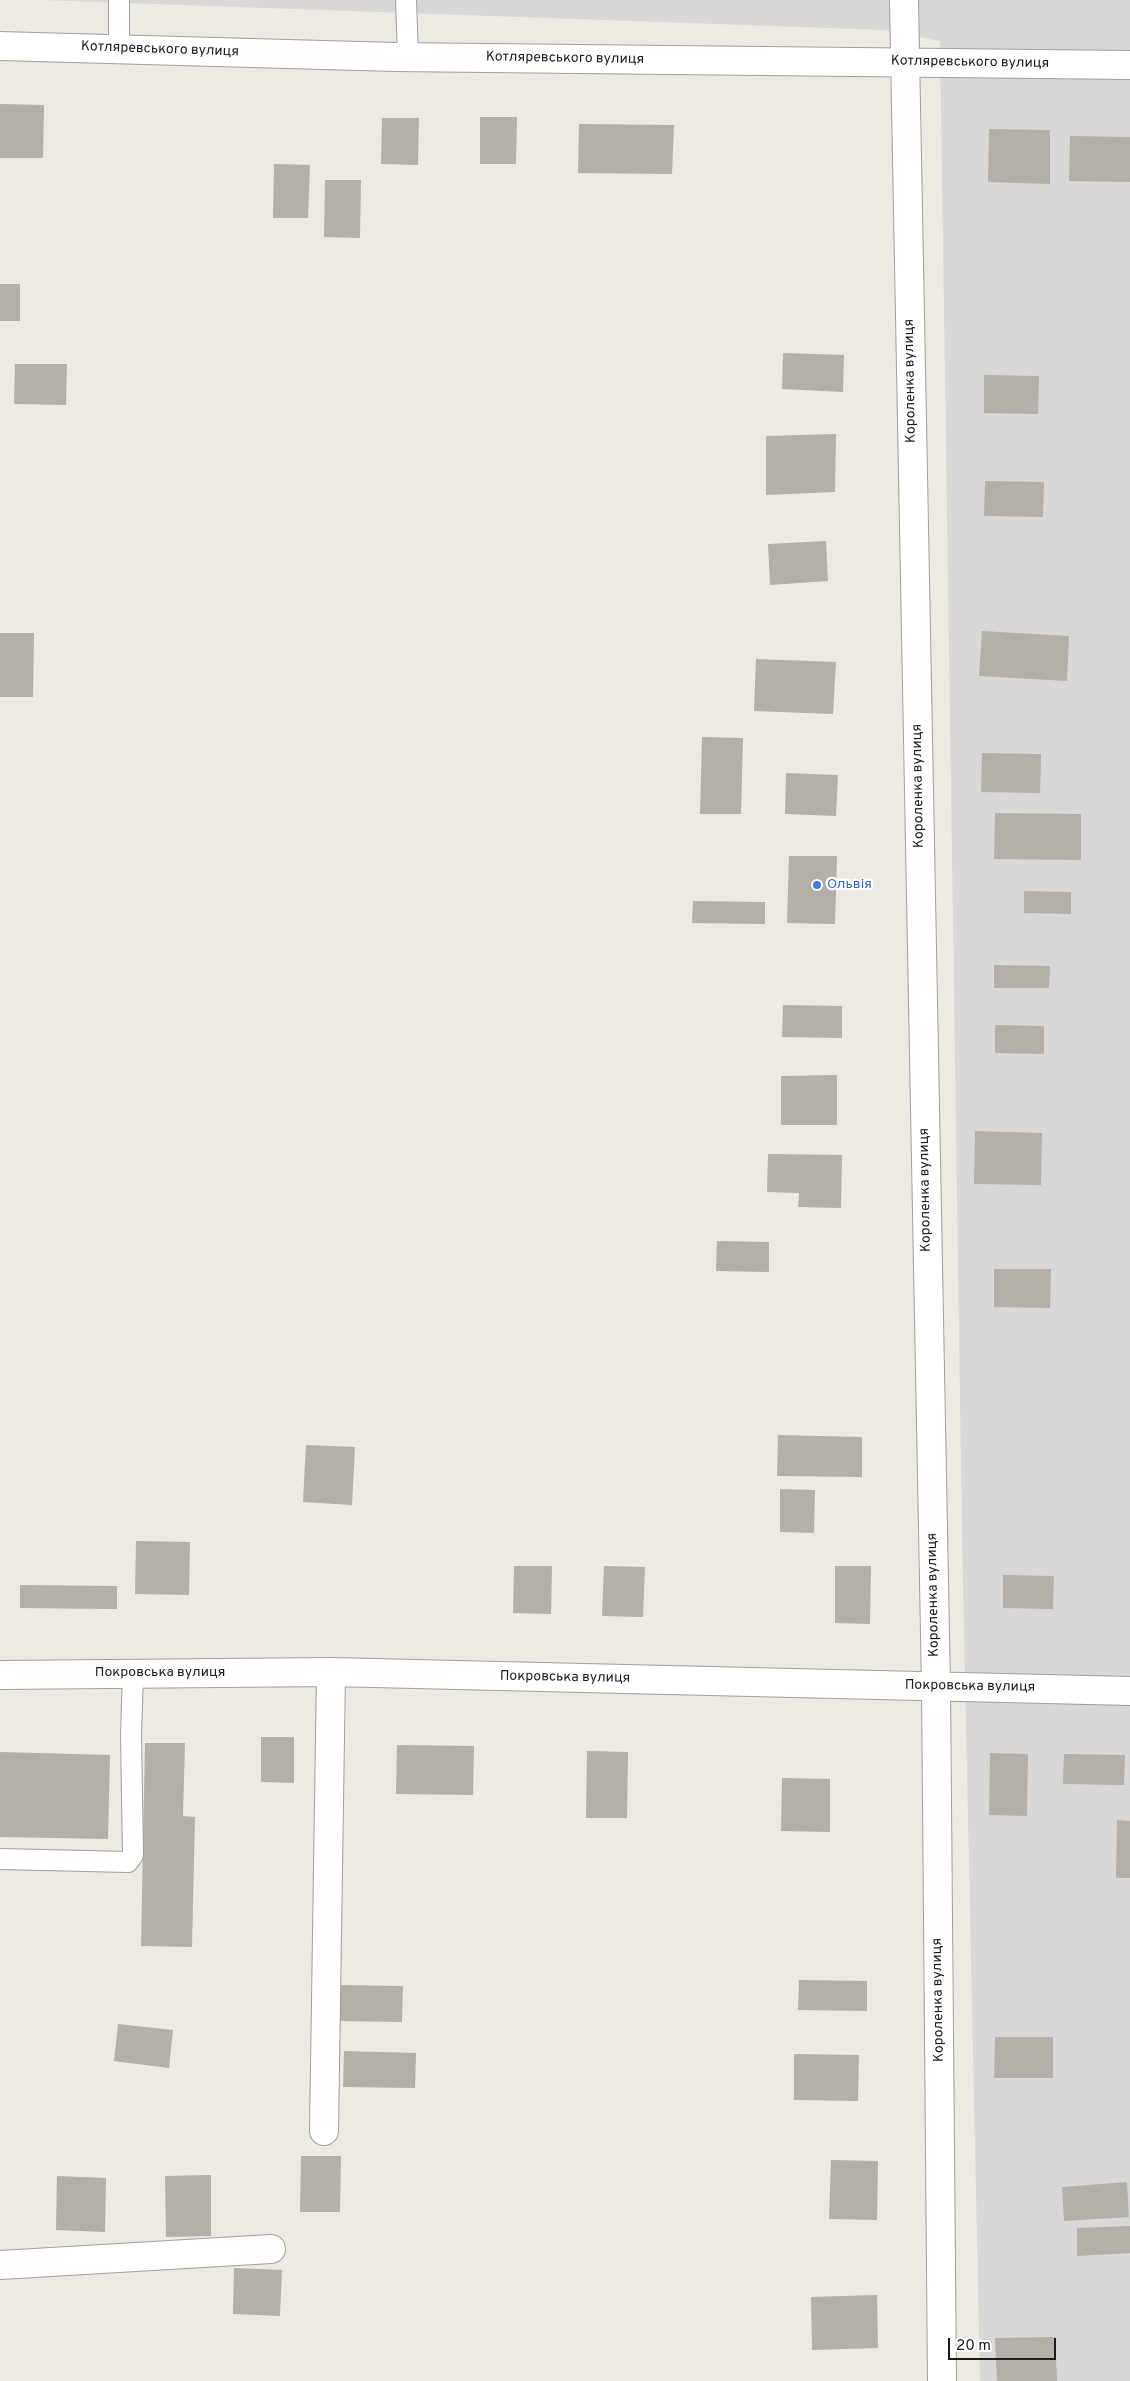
<!DOCTYPE html>
<meta charset="utf-8">
<style>
body{margin:0}
#map{position:relative;width:1130px;height:2381px;overflow:hidden;background:#eceae2;font-family:Overpass,sans-serif}
canvas{display:block}
.scale{position:absolute;left:948px;top:2338px;width:108px;height:22px;box-sizing:border-box;border:2px solid #1b1b1b;border-top:0;padding-left:6px;font-size:15px;line-height:18px;white-space:nowrap;color:#1b1b1b;-webkit-text-stroke:4px #fff;paint-order:stroke}
</style>
<div id="map">
<canvas width="1130" height="2381"></canvas>
<div class="scale">20 m</div>
</div>
<script>
const context = document.querySelector('canvas').getContext('2d');
context.lineJoin = 'round';
function fillPath(path, color) { context.fillStyle = color; context.fill(path, 'evenodd'); }
function stroke(path, color, width, dash) { context.strokeStyle = color; context.lineWidth = width; context.lineCap = dash ? 'butt' : 'round'; context.setLineDash(dash || []); context.stroke(path); }
function write(font, color, halo, rows, align = 'center') {
  context.font = font + ' Overpass,sans-serif'; context.lineWidth = 4.5; context.setLineDash([]); context.textBaseline = 'middle'; context.strokeStyle = halo; context.fillStyle = color; for (const [text, x, y, turn = 0] of rows) {
    context.save(); context.translate(x, y); context.rotate((+turn || 0) * Math.PI / 180); context.textAlign = isNaN(turn) ? turn : align; if (halo) context.strokeText(text, 0, 0); context.fillText(text, 0, 0); context.restore();
  }
}
fillPath(new Path2D(`
 M 41,0 L 1130,0 L 1130,2381 L 980,2381 L 962,1536 L 940,41 L 885,30 Z`), '#d9d8d8');
fillPath(new Path2D(`
 M 0,104 L 44,105 L 43,158 L 0,158 Z
 M 480,117 L 517,117 L 516,164 L 480,164 Z
 M 382,118 L 419,118 L 418,165 L 381,164 Z
 M 579,124 L 674,125 L 672,174 L 578,173 Z
 M 989,129 L 1050,130 L 1050,184 L 988,182 Z
 M 1070,136 L 1130,137 L 1130,182 L 1069,181 Z
 M 274,164 L 310,165 L 308,218 L 273,218 Z
 M 325,180 L 361,180 L 360,238 L 324,237 Z
 M 0,284 L 20,284 L 20,321 L 0,321 Z
 M 783,353 L 844,355 L 843,392 L 782,389 Z
 M 15,364 L 67,364 L 66,405 L 14,404 Z
 M 984,375 L 1039,376 L 1038,414 L 984,413 Z
 M 836,434 L 835,492 L 766,495 L 766,436 Z
 M 985,481 L 1044,482 L 1043,517 L 984,516 Z
 M 826,541 L 828,581 L 770,585 L 768,544 Z
 M 982,631 L 1069,636 L 1067,681 L 979,676 Z
 M 0,633 L 34,633 L 33,697 L 0,697 Z
 M 756,659 L 836,662 L 833,714 L 754,711 Z
 M 702,737 L 743,738 L 741,814 L 700,814 Z
 M 982,753 L 1041,754 L 1040,793 L 981,792 Z
 M 786,773 L 838,775 L 836,816 L 785,814 Z
 M 995,813 L 1081,814 L 1081,860 L 994,859 Z
 M 789,856 L 837,856 L 835,924 L 787,923 Z
 M 1024,891 L 1071,892 L 1071,914 L 1024,913 Z
 M 693,901 L 765,902 L 765,924 L 692,923 Z
 M 994,965 L 1050,966 L 1049,988 L 994,988 Z
 M 783,1005 L 842,1006 L 842,1038 L 782,1037 Z
 M 995,1025 L 1044,1026 L 1044,1054 L 995,1053 Z
 M 837,1075 L 837,1125 L 781,1125 L 781,1076 Z
 M 975,1131 L 1042,1133 L 1041,1185 L 974,1184 Z
 M 768,1154 L 842,1155 L 841,1208 L 798,1207 L 799,1193 L 767,1192 Z
 M 717,1241 L 769,1242 L 769,1272 L 716,1271 Z
 M 994,1269 L 1051,1269 L 1050,1308 L 994,1307 Z
 M 778,1435 L 862,1437 L 862,1477 L 777,1476 Z
 M 306,1445 L 355,1447 L 352,1505 L 303,1502 Z
 M 780,1489 L 815,1490 L 814,1533 L 780,1532 Z
 M 136,1541 L 190,1542 L 189,1595 L 135,1594 Z
 M 514,1566 L 552,1566 L 551,1614 L 513,1613 Z
 M 604,1566 L 645,1567 L 643,1617 L 602,1616 Z
 M 835,1566 L 871,1566 L 870,1624 L 835,1623 Z
 M 1003,1575 L 1054,1576 L 1053,1609 L 1003,1608 Z
 M 20,1585 L 117,1586 L 117,1609 L 20,1608 Z
 M 261,1737 L 294,1737 L 294,1783 L 261,1782 Z
 M 145,1743 L 185,1743 L 183,1816 L 195,1817 L 192,1947 L 141,1946 Z
 M 397,1745 L 474,1746 L 473,1795 L 396,1794 Z
 M 587,1751 L 628,1752 L 627,1818 L 586,1818 Z
 M 0,1752 L 110,1755 L 108,1839 L 0,1837 Z
 M 990,1753 L 1028,1754 L 1027,1816 L 989,1815 Z
 M 1064,1754 L 1125,1755 L 1124,1785 L 1063,1784 Z
 M 782,1778 L 830,1779 L 830,1832 L 781,1831 Z
 M 1117,1820 L 1130,1821 L 1130,1878 L 1116,1878 Z
 M 799,1980 L 867,1981 L 867,2011 L 798,2010 Z
 M 338,1985 L 403,1986 L 402,2022 L 338,2021 Z
 M 118,2024 L 173,2030 L 169,2068 L 114,2061 Z
 M 995,2037 L 1053,2037 L 1053,2078 L 994,2078 Z
 M 344,2051 L 416,2053 L 415,2088 L 343,2087 Z
 M 794,2054 L 859,2055 L 858,2101 L 794,2100 Z
 M 301,2156 L 341,2156 L 340,2212 L 300,2212 Z
 M 831,2160 L 878,2161 L 877,2220 L 829,2219 Z
 M 211,2175 L 211,2236 L 166,2237 L 165,2176 Z
 M 57,2176 L 106,2178 L 105,2232 L 56,2230 Z
 M 1127,2182 L 1129,2217 L 1064,2221 L 1062,2187 Z
 M 1130,2226 L 1130,2253 L 1077,2256 L 1077,2228 Z
 M 234,2268 L 282,2270 L 280,2316 L 233,2314 Z
 M 877,2295 L 878,2348 L 812,2350 L 811,2297 Z
 M 1055,2337 L 1057,2381 L 997,2381 L 995,2338 Z`), '#b4afa8');
const lane = new Path2D(`
 M 406,0 L 408,57
 M 119,49 L 119,0
 M 0,1859 L 128,1862 L 133,1855 L 131,1735 L 133,1674`);
const street = new Path2D(`
 M 904,0 L 936,1686 L 942,2381
 M 0,46 L 395,57 L 1130,65
 M 0,1675 L 331,1672 L 1130,1691
 M 324,2131 L 331,1672
 M 0,2265 L 271,2249`);
stroke(lane, '#9f9f9f', 22);
stroke(street, '#9f9f9f', 30);
stroke(lane, '#fff', 20);
stroke(street, '#fff', 28);
for (const [x, y, r, color] of [
 [817,885,5,"#3f7fe0"]
]) { const dot = new Path2D(); dot.arc(x, y, r, 0, 2 * Math.PI); context.fillStyle = color; context.fill(dot); stroke(dot, '#fff', 2); }
write('14px', '#1b1b1b', '#fff', [
 ["Котляревського вулиця",160,50,2],
 ["Котляревського вулиця",565,59,1],
 ["Котляревського вулиця",970,63,1],
 ["Короленка вулиця",911,381,-91],
 ["Короленка вулиця",919,786,-91],
 ["Короленка вулиця",926,1190,-91],
 ["Короленка вулиця",934,1595,-91],
 ["Покровська вулиця",160,1673],
 ["Покровська вулиця",565,1678,1],
 ["Покровська вулиця",970,1687,1],
 ["Короленка вулиця",939,2000,-91]
]);
write('14px', '#366cbe', '#fff', [
 ["Ольвія",827,885]
], 'left');
</script>
